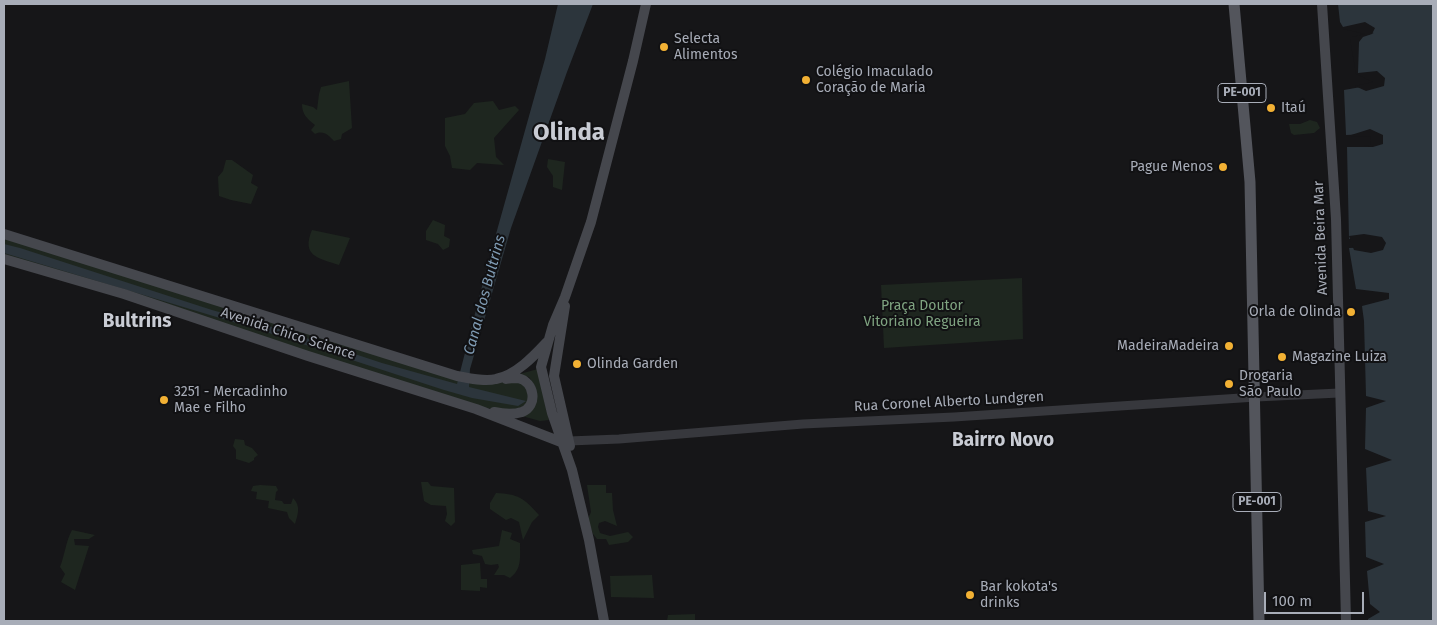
<!DOCTYPE html>
<meta charset="utf-8">
<style>
body{margin:0}
#map{position:relative;width:1437px;height:625px;overflow:hidden;background:#161618;font-family:"Fira Sans",sans-serif}
canvas{display:block}
.frame{position:absolute;inset:0;border:5px solid #a8adb8;pointer-events:none}
.scale{position:absolute;left:1264px;top:592px;width:100px;height:22px;box-sizing:border-box;border:2px solid #a8adb8;border-top:0;padding-left:6px;font-size:15px;line-height:18px;white-space:nowrap;color:#a8adb8;-webkit-text-stroke:4px #111113;paint-order:stroke}
</style>
<div id="map">
<canvas width="1437" height="625"></canvas>
<div class="frame"></div>
<div class="scale">100 m</div>
</div>
<script>
const context = document.querySelector('canvas').getContext('2d');
context.lineJoin = 'round';
function fillPath(path, color) { context.fillStyle = color; context.fill(path, 'evenodd'); }
function stroke(path, color, width, dash) { context.strokeStyle = color; context.lineWidth = width; context.lineCap = dash ? 'butt' : 'round'; context.setLineDash(dash || []); context.stroke(path); }
function write(font, color, halo, rows, align = 'center') {
  context.font = font + ' "Fira Sans",sans-serif'; context.lineWidth = 4; context.setLineDash([]); context.textBaseline = 'middle'; context.strokeStyle = halo; context.fillStyle = color; for (const [text, x, y, turn = 0] of rows) {
    context.save(); context.translate(x, y); context.rotate((+turn || 0) * Math.PI / 180); context.textAlign = isNaN(turn) ? turn : align; if (halo) context.strokeText(text, 0, 0); context.fillText(text, 0, 0); context.restore();
  }
}
fillPath(new Path2D(`
 M 349,81 L 352,128 L 342,134 L 341,139 L 334,141 C 328,135 324,130 315,134 L 311,130 L 315,125 C 307,119 302,114 302,104 L 313,107 L 317,110 L 319,94 L 321,87 Z
 M 493,101 L 499,110 L 515,106 L 519,110 L 494,138 L 496,157 L 504,165 L 477,163 L 470,170 L 452,168 L 450,156 L 445,146 L 445,118 L 465,114 L 474,103 Z
 M 1310,120 L 1317,122 L 1320,128 L 1314,133 L 1294,135 L 1291,133 L 1289,124 L 1300,124 Z
 M 548,159 L 565,162 L 562,190 L 553,187 L 553,176 L 547,167 Z
 M 226,160 L 232,160 L 253,175 L 251,183 L 258,187 L 251,204 L 231,200 L 219,196 L 218,177 L 223,171 Z
 M 433,220 L 445,225 L 444,236 L 450,239 L 449,247 L 443,250 L 438,244 L 426,240 L 426,231 Z
 M 312,230 L 350,238 L 339,265 C 318,258 301,256 312,230 Z
 M 4,237 L 419,367 L 517,380 L 524,384 L 530,397 L 524,408 L 505,410 L 474,407 L 4,257 Z
 M 1022,278 L 1023,339 L 884,348 L 881,285 Z
 M 538,369 L 549,420 L 540,421 L 522,416 L 537,396 L 535,386 L 529,377 L 516,375 Z
 M 235,439 L 244,440 L 245,445 L 252,448 L 258,455 L 254,458 L 254,460 L 249,463 L 236,459 L 236,450 L 233,446 Z
 M 421,482 L 428,482 L 431,486 L 454,488 L 455,522 L 451,526 L 445,521 L 447,514 L 446,506 L 431,505 L 424,501 Z
 M 260,485 L 276,486 L 278,490 L 276,492 L 275,500 L 282,501 L 284,504 L 291,504 L 293,498 C 301,506 298,514 295,524 L 289,518 L 287,512 L 268,508 L 269,501 L 256,499 L 257,492 L 251,491 L 253,486 Z
 M 587,485 L 606,485 L 606,493 L 612,493 L 613,510 L 617,526 L 605,521 L 599,523 L 598,527 L 600,533 L 610,536 L 628,532 L 633,537 L 628,542 L 609,545 L 606,539 L 597,539 L 593,534 L 588,519 L 591,512 Z
 M 496,493 C 518,494 524,498 539,515 L 532,522 L 523,540 L 519,522 L 511,518 L 506,520 L 490,509 L 490,503 Z
 M 72,530 L 95,535 L 89,539 L 74,539 L 75,545 L 89,546 L 75,590 L 61,582 L 65,574 L 60,567 C 65,554 66,541 72,530 Z
 M 502,530 L 512,533 L 510,539 L 520,543 C 520,558 522,569 510,578 L 504,575 L 494,575 L 499,567 L 498,564 L 491,565 L 485,564 L 482,556 L 473,554 L 472,550 L 499,546 Z
 M 480,563 L 481,579 L 487,579 L 487,588 L 480,587 L 480,591 L 461,590 L 461,565 Z
 M 652,575 L 654,598 L 611,597 L 610,576 Z
 M 695,614 L 695,621 L 667,621 L 668,615 Z`), '#1e261f');
fillPath(new Path2D(`
 M 558,4 L 593,4 L 567,72 L 511,228 L 470,369 L 469,387 L 526,401 L 518,406 L 472,398 L 444,390 L 263,331 L 4,253 L 4,244 L 20,248 L 212,310 L 279,329 L 382,363 L 457,384 L 489,259 L 545,59 Z
 M 1338,4 L 1433,4 L 1433,621 L 1368,621 L 1368,619 L 1380,612 L 1370,604 L 1367,571 L 1384,564 L 1366,557 L 1365,522 L 1386,516 L 1368,511 L 1366,468 L 1392,460 L 1365,449 L 1366,408 L 1386,401 L 1366,396 L 1364,321 L 1362,306 L 1389,299 L 1389,293 L 1356,289 L 1349,248 L 1376,247 L 1375,239 L 1349,239 L 1347,147 L 1373,147 L 1371,134 L 1346,135 L 1344,90 L 1378,84 L 1358,73 L 1352,39 L 1374,33 L 1343,27 L 1340,22 Z`), '#2c353c');
fillPath(new Path2D(`
 M 1365,22 L 1375,28 L 1372,34 L 1363,37 L 1359,42 L 1358,73 L 1377,71 L 1385,78 L 1384,86 L 1366,91 L 1355,86 L 1373,82 L 1356,74 L 1350,39 L 1352,37 L 1365,34 L 1343,29 L 1343,27 Z
 M 1370,129 L 1383,135 L 1383,144 L 1373,147 L 1364,145 L 1371,145 L 1370,136 L 1350,137 L 1351,135 Z
 M 1364,234 L 1382,237 L 1386,243 L 1383,250 L 1371,253 L 1354,250 L 1352,245 L 1373,245 L 1373,242 L 1351,242 L 1349,236 Z`), '#161618');
stroke(new Path2D(`
 M 569,441 L 619,439 L 803,424 L 954,417 L 1256,397 L 1339,393`), '#37383d', 9);
stroke(new Path2D(`
 M 1322,4 L 1336,219 L 1346,621
 M 4,234 L 457,376 C 469,378 484,382 496,379 C 516,375 533,357 547,342
 M 4,259 L 124,294 L 308,356 L 476,409 L 561,442 L 566,441
 M 565,306 L 554,376 L 570,446
 M 494,412 C 503,414 513,415 522,412 C 538,406 535,382 518,378 C 515,378 510,378 506,379
 M 604,621 L 589,540 L 572,470 L 552,413 L 541,367 L 553,325 L 565,297 L 591,222 L 633,61 L 646,4`), '#45474d', 10);
stroke(new Path2D(`
 M 1234,4 L 1250,182 L 1259,621`), '#53555c', 11);
for (const [x, y, r, color] of [
 [664,47,5,"#f2b134"],
 [806,80,5,"#f2b134"],
 [1271,108,5,"#f2b134"],
 [1223,167,5,"#f2b134"],
 [1351,312,5,"#f2b134"],
 [1229,346,5,"#f2b134"],
 [1282,357,5,"#f2b134"],
 [577,364,5,"#f2b134"],
 [1229,384,5,"#f2b134"],
 [164,400,5,"#f2b134"],
 [970,595,5,"#f2b134"]
]) { const dot = new Path2D(); dot.arc(x, y, r, 0, 2 * Math.PI); context.fillStyle = color; context.fill(dot); stroke(dot, '#111113', 2); }
for (const [x, y, w] of [
 [1242,93,48],
 [1257,502,48]
]) { const box = new Path2D(); box.roundRect(x - w / 2, y - 9.5, w, 19, 4); context.fillStyle = '#111113'; context.fill(box); stroke(box, '#a8adb8', 1); }
write('bold 12px', '#a8adb8', null, [
 ["PE-001",1242,93],
 ["PE-001",1257,502]
]);
write('14px', '#a8adb8', '#111113', [
 ["Selecta",674,39],
 ["Alimentos",674,55],
 ["Colégio Imaculado",816,72],
 ["Coração de Maria",816,88],
 ["Itaú",1281,108],
 ["Pague Menos",1213,167,"right"],
 ["Orla de Olinda",1341,312,"right"],
 ["MadeiraMadeira",1219,346,"right"],
 ["Magazine Luiza",1292,357],
 ["Olinda Garden",587,364],
 ["Drogaria",1239,376],
 ["São Paulo",1239,392],
 ["3251 - Mercadinho",174,392],
 ["Mae e Filho",174,408],
 ["Bar kokota's",980,587],
 ["drinks",980,603]
], 'left');
write('14px', '#a8adb8', '#111113', [
 ["Avenida Beira Mar",1321,238,-92],
 ["Avenida Chico Science",288,334,18],
 ["Rua Coronel Alberto Lundgren",949,402,-3]
]);
write('14px', '#7fa381', '#111113', [
 ["Praça Doutor",922,306],
 ["Vitoriano Regueira",922,322]
]);
write('italic 15px', '#7f9bb3', '#111113', [
 ["Canal dos Bultrins",485,295,-75]
]);
write('bold 19px', '#c9ccd4', '#111113', [
 ["Bultrins",137,322],
 ["Bairro Novo",1003,441]
]);
write('bold 24px', '#c9ccd4', '#111113', [
 ["Olinda",569,133]
]);
</script>
